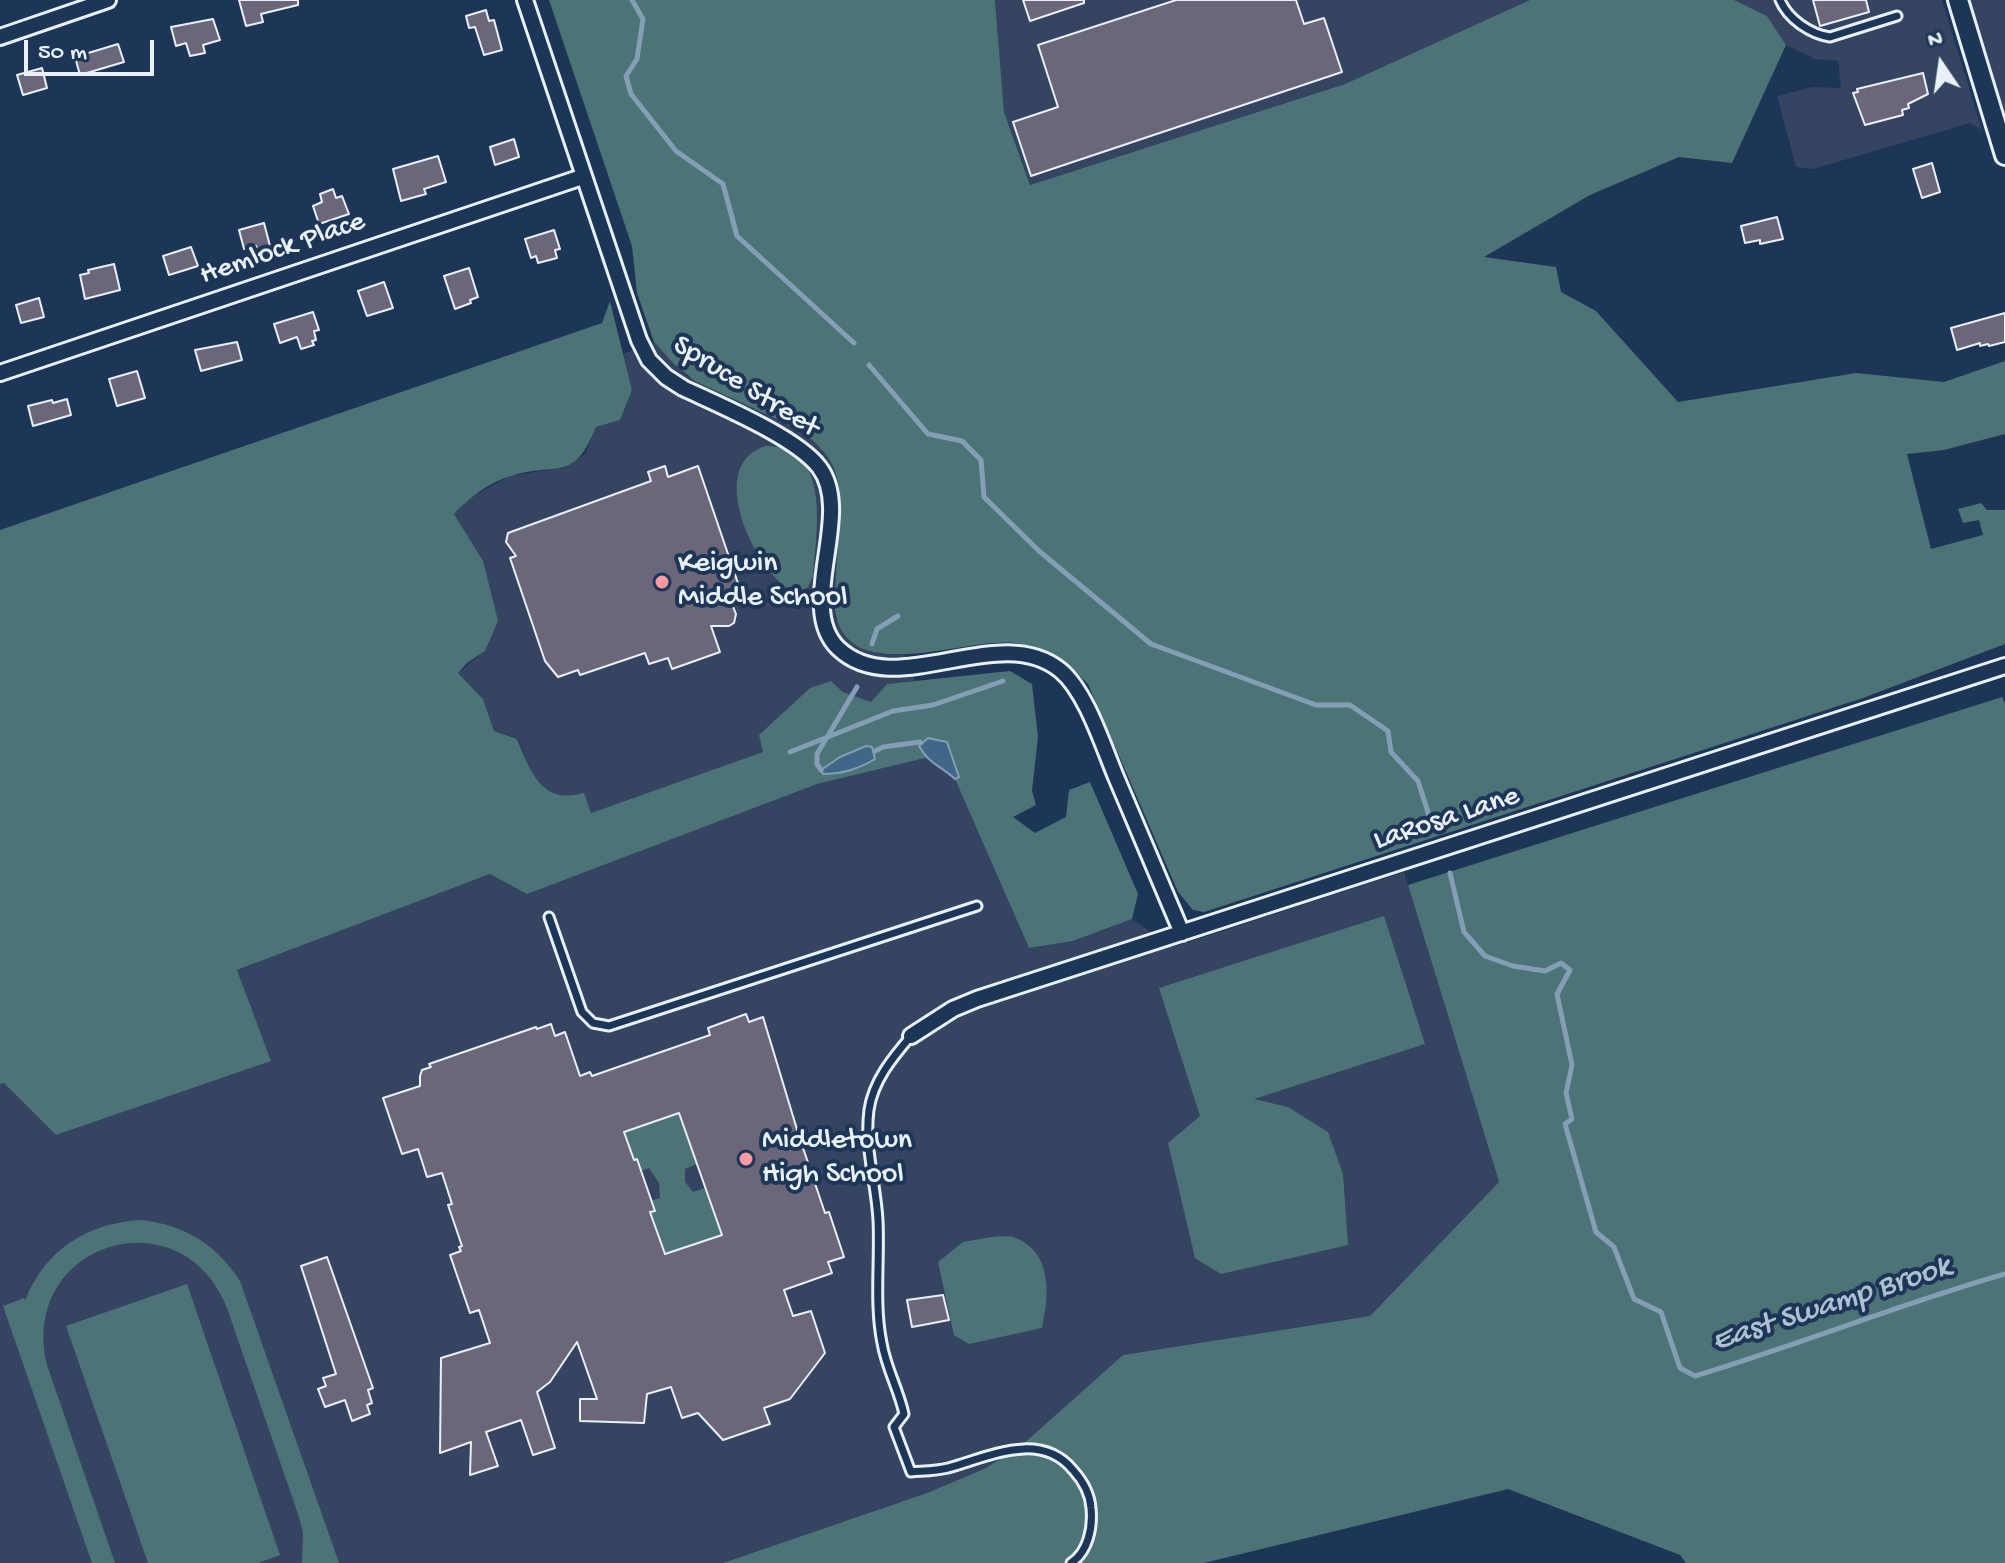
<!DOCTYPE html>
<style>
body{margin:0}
#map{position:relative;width:2005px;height:1563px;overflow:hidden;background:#1d3557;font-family:"Gochi Hand",sans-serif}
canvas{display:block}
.north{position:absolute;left:1901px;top:24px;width:80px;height:80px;-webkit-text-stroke:6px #1d3557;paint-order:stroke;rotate:347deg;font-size:22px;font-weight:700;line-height:32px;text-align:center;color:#e8f1f8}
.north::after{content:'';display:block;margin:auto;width:28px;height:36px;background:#e8f1f8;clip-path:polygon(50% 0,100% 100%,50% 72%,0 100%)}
.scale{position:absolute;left:24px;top:40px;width:130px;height:36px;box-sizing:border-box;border:4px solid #e8f1f8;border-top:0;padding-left:10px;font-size:24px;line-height:28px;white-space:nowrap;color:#e8f1f8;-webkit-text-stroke:6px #1d3557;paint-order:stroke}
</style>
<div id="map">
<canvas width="2005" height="1563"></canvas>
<div class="north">N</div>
<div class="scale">50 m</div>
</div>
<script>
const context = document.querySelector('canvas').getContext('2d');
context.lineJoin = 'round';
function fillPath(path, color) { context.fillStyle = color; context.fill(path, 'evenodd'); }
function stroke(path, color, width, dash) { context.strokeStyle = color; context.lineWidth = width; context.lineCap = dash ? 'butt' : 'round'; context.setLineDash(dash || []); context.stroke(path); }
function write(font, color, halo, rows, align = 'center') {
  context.font = font + ' "Gochi Hand",sans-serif'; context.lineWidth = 8; context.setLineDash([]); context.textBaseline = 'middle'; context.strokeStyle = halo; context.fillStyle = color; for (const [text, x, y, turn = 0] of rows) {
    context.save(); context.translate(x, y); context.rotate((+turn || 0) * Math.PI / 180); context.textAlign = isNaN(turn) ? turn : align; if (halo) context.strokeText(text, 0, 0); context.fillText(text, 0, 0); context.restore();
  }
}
fillPath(new Path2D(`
 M 995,0 L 1530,0 L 1345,84 L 1030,185 L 1004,112 Z
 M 1734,0 L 1942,0 L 1982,130 L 1970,123 L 1813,169 L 1796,167 L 1777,96 L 1812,87 L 1841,88 L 1838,61 L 1815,59 L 1786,45 L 1767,16 Z
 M 1970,0 L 2005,0 L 2005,148 L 1987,95 L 1999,94 Z
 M 654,342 L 686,375 L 796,428 L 810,437 L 829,457 L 838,478 L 842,500 L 834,603 L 835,618 L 853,642 L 881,654 L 905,655 L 915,681 L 887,684 L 871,702 L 843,692 L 831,681 L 764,752 L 591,813 L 571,797 L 548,792 L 533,777 L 518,739 L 494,731 L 483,699 L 458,673 L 485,651 L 454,514 L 471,497 L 510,476 L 565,467 L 585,454 L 596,427 L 620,420 L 632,390 L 623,354 Z
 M 925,758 L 944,768 L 955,779 L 1029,948 L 1073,941 L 1132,919 L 1173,947 L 1404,872 L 1499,1182 L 1370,1316 L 1123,1355 L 1022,1445 L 984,1469 L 927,1493 L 723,1563 L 0,1563 L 0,1084 L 4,1083 L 56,1135 L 270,1061 L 237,970 L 490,874 L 817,784 Z`), '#344461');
fillPath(new Path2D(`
 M 549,0 L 995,0 L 1004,112 L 1030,185 L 1345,84 L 1530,0 L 1734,0 L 1767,16 L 1786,45 L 1732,163 L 1679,157 L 1590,195 L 1484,257 L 1556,267 L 1561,292 L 1596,311 L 1678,402 L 1856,373 L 1944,382 L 2005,361 L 2005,434 L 1944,450 L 1907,454 L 1931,549 L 1983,535 L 1979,520 L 1963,523 L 1958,509 L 1981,503 L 1987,510 L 2005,510 L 2005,644 L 1863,698 L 1204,912 L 1193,910 L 1178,892 L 1088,684 C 1067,662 1046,646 1015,643 C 962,637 840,692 834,603 C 836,579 837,556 839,532 C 842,482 841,458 796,428 L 695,381 L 674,364 L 654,342 L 637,293 L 632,246 Z
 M 610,301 L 632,390 L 620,420 L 596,427 C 573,484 558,461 511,476 C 489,482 469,498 454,514 L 483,561 L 498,621 L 485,651 L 467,663 L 458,673 L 483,699 L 494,731 L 517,739 C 531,772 541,805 584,793 L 591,813 L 763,752 L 759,735 L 810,688 L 831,681 L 843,692 L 871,702 L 887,684 L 1010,671 L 1032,684 L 1038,737 L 1032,791 L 1036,805 L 1013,817 L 1035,833 L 1066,817 L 1069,790 L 1090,782 L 1138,894 L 1132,919 L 1073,941 L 1029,948 L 955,779 L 944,768 L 925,758 L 817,784 L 527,894 L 490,874 L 237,970 L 271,1061 L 56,1135 L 4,1083 L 0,1084 L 0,530 L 602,323 Z
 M 766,446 C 833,447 816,534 813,576 L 808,587 L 797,594 C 757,578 702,464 766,446 Z
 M 2002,697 L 2005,703 L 2005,1563 L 1686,1563 L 1680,1555 L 1508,1489 L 1204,1563 L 723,1563 L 927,1493 L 984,1469 L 1022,1445 L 1123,1355 L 1370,1316 L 1499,1182 L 1408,885 Z
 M 1384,916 L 1425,1044 L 1254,1099 L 1288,1107 L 1328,1132 L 1343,1174 L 1348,1245 L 1221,1274 L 1195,1258 L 1168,1143 L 1200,1116 L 1159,988 Z
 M 688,1109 L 697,1164 L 685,1169 L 685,1182 L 693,1192 L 705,1188 L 717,1223 L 729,1233 L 665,1254 L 650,1212 L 654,1211 L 651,1201 L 660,1198 L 659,1183 L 649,1168 L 641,1171 L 634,1160 L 624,1132 Z
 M 141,1220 C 185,1225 216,1244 240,1281 L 339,1563 L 302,1563 L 303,1533 L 299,1517 L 227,1308 C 181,1192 18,1243 47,1365 L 115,1563 L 92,1563 L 3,1306 L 24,1298 L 25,1301 C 45,1249 88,1223 141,1220 Z
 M 991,1237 C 999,1237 1010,1235 1016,1238 C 1053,1253 1049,1297 1042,1328 L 969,1344 L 954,1335 L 938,1262 L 963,1242 Z
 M 187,1284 L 280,1555 L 258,1563 L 148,1563 L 66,1326 Z`), '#4c7376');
const water = new Path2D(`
 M 928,738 L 947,742 L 959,777 L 955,779 C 940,765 929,764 919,746 Z
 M 866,746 L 872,747 L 875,759 C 858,769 843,774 823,774 L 821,770 L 840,757 Z`);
fillPath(water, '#416788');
stroke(water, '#849eb5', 2);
stroke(new Path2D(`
 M 632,0 L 643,19 L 637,59 L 626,76 L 631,94 L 676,151 L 723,184 L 737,236 L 854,343
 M 869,365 L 928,434 L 962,441 L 981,460 L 984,497 L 1039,551 L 1151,644 L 1316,705 L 1350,705 L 1388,731 L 1391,752 L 1418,781 L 1433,828
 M 872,644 L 877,629 L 898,616
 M 875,751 L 883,747 L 920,742
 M 790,752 L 893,711 L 933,705 L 1003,681
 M 821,770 L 817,764 L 817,754 L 857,687
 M 1450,873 L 1464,932 L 1485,956 L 1513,966 L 1545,971 L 1561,963 L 1570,970 L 1557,994 L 1572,1065 L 1566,1093 L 1572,1119 L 1565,1124 L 1596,1232 L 1614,1247 L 1634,1299 L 1661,1312 L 1680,1368 L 1695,1376 C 1799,1345 1900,1304 2005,1274`), '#849eb5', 5);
const building = new Path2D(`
 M 239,0 L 298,0 L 298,5 L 261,14 L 263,22 L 246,26 Z
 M 1023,0 L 1084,0 L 1084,3 L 1030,21 Z
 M 1176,0 L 1296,0 L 1304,24 L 1324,18 L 1342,72 L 1031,176 L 1013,122 L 1058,107 L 1038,45 Z
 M 1813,0 L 1866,0 L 1869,12 L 1820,26 Z
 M 486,10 L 489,21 L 494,20 L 502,50 L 484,55 L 475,27 L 469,28 L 466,16 Z
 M 213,19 L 220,40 L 203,45 L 205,53 L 190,56 L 186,43 L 176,46 L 171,27 Z
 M 118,44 L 124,62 L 80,75 L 75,57 Z
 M 42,68 L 47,88 L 23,95 L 17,75 Z
 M 1923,73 L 1928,94 L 1908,104 L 1909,108 L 1902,110 L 1903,115 L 1865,125 L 1853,93 L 1858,92 L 1857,89 Z
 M 514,139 L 519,157 L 495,165 L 490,147 Z
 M 438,156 L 446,182 L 424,189 L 426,194 L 401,201 L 393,169 Z
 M 1932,163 L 1940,192 L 1922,198 L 1913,169 Z
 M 333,189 L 336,198 L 342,196 L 349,214 L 319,224 L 313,206 L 322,202 L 320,194 Z
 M 1777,217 L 1783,239 L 1760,244 L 1760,240 L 1745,243 L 1741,226 Z
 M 264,223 L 270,246 L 257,250 L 256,246 L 244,249 L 239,230 Z
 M 554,230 L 560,249 L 555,250 L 557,258 L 538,263 L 536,256 L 531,258 L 525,239 Z
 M 191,247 L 198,266 L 169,275 L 163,256 Z
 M 114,264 L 120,290 L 85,299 L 80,275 L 89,273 L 88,270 Z
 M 469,268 L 478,297 L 470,300 L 471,303 L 455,309 L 444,276 Z
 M 384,282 L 393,308 L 367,316 L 358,291 Z
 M 39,298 L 44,317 L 21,323 L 16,305 Z
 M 313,312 L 319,330 L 314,331 L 316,340 L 312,341 L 314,345 L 301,349 L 297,337 L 280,343 L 274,324 Z
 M 2005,313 L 2005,342 L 1989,346 L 1988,344 L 1980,346 L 1980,343 L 1957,350 L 1951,328 Z
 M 237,342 L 242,360 L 201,371 L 195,350 Z
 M 137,371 L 145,398 L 117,406 L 109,379 Z
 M 67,399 L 71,415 L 33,426 L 28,406 L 52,400 L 53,403 Z
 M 665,466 L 668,477 L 698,466 L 742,595 L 730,599 L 736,614 L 734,623 L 729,626 L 711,626 L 720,652 L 672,669 L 668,658 L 649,664 L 645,653 L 580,675 L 578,670 L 558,677 L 545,661 L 510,558 L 516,556 L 506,542 L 508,533 L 651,481 L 648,472 Z
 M 746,1014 L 749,1022 L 763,1017 L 799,1136 L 825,1213 L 829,1212 L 844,1257 L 828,1262 L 832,1273 L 784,1290 L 793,1316 L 811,1311 L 825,1353 L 790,1399 L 764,1408 L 770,1424 L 723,1440 L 698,1413 L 682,1418 L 671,1387 L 647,1394 L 644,1423 L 580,1421 L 580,1399 L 597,1399 L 577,1342 L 550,1382 L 537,1392 L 555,1448 L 533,1455 L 521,1420 L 486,1432 L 498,1466 L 470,1475 L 471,1442 L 440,1453 L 441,1358 L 490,1343 L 479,1310 L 470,1313 L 450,1255 L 461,1251 L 459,1247 L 462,1246 L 448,1205 L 452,1204 L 442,1173 L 427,1177 L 418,1149 L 402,1154 L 383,1098 L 420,1086 L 420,1076 L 422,1070 L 431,1067 L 429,1064 L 536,1027 L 537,1029 L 551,1024 L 555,1036 L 565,1032 L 580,1076 L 590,1072 L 592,1076 L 710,1035 L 708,1028 ZM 679,1113 L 722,1235 L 665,1254 L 650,1212 L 655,1211 L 637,1159 L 634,1160 L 624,1132 Z
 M 327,1257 L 373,1388 L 368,1390 L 372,1403 L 367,1405 L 370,1414 L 352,1421 L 345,1400 L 325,1407 L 318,1389 L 326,1386 L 323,1378 L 336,1374 L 301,1266 Z
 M 943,1295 L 949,1320 L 912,1327 L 907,1300 Z`);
fillPath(building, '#6b6679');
stroke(building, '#e8f1f8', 2);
const lane = new Path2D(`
 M 1780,0 C 1788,19 1810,34 1830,37 L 1897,16
 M 549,917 L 582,1012 L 593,1023 L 609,1026 L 977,906
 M 911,1036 C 893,1057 873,1081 869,1110 C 864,1147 876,1183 878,1220 C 880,1260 874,1304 882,1343 C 886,1368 899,1390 904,1414 L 894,1427 L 911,1472 C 923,1471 936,1471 948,1468 C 988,1457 1040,1430 1073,1470 C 1083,1481 1090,1494 1091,1508 C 1093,1528 1088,1552 1071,1563`);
const street = new Path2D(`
 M 525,0 L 639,340 L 649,360 L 666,377 L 683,388 C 719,405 796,437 819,467 C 855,514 795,606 838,648 C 895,703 998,620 1060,670 C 1086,691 1103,746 1116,777 C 1138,829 1160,881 1182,933
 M 0,37 L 108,0
 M 0,373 L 582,177
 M 911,1036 L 953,1009 L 977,999 L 2005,666`);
const secondary = new Path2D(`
 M 1958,0 L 2005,155`);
stroke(lane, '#e8f1f8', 13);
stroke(street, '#e8f1f8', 20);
stroke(secondary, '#e8f1f8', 24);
stroke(lane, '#1d3557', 7);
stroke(street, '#1d3557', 14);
stroke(secondary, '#1d3557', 18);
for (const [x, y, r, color] of [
 [662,582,8,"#ff9aa2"],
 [746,1159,8,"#ff9aa2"]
]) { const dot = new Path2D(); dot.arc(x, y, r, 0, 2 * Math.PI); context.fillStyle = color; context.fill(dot); stroke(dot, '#1d3557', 3); }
write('30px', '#e8f1f8', '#1d3557', [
 ["Hemlock Place",283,250,-19],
 ["Spruce Street",745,388,32],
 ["LaRosa Lane",1447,820,-18]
]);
write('30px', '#e8f1f8', '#1d3557', [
 ["Keigwin",678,565],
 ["Middle School",678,599],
 ["Middletown",762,1142],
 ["High School",762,1176]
], 'left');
write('italic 32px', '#aec1d1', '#1d3557', [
 ["East Swamp Brook",1832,1306,-18]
]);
</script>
